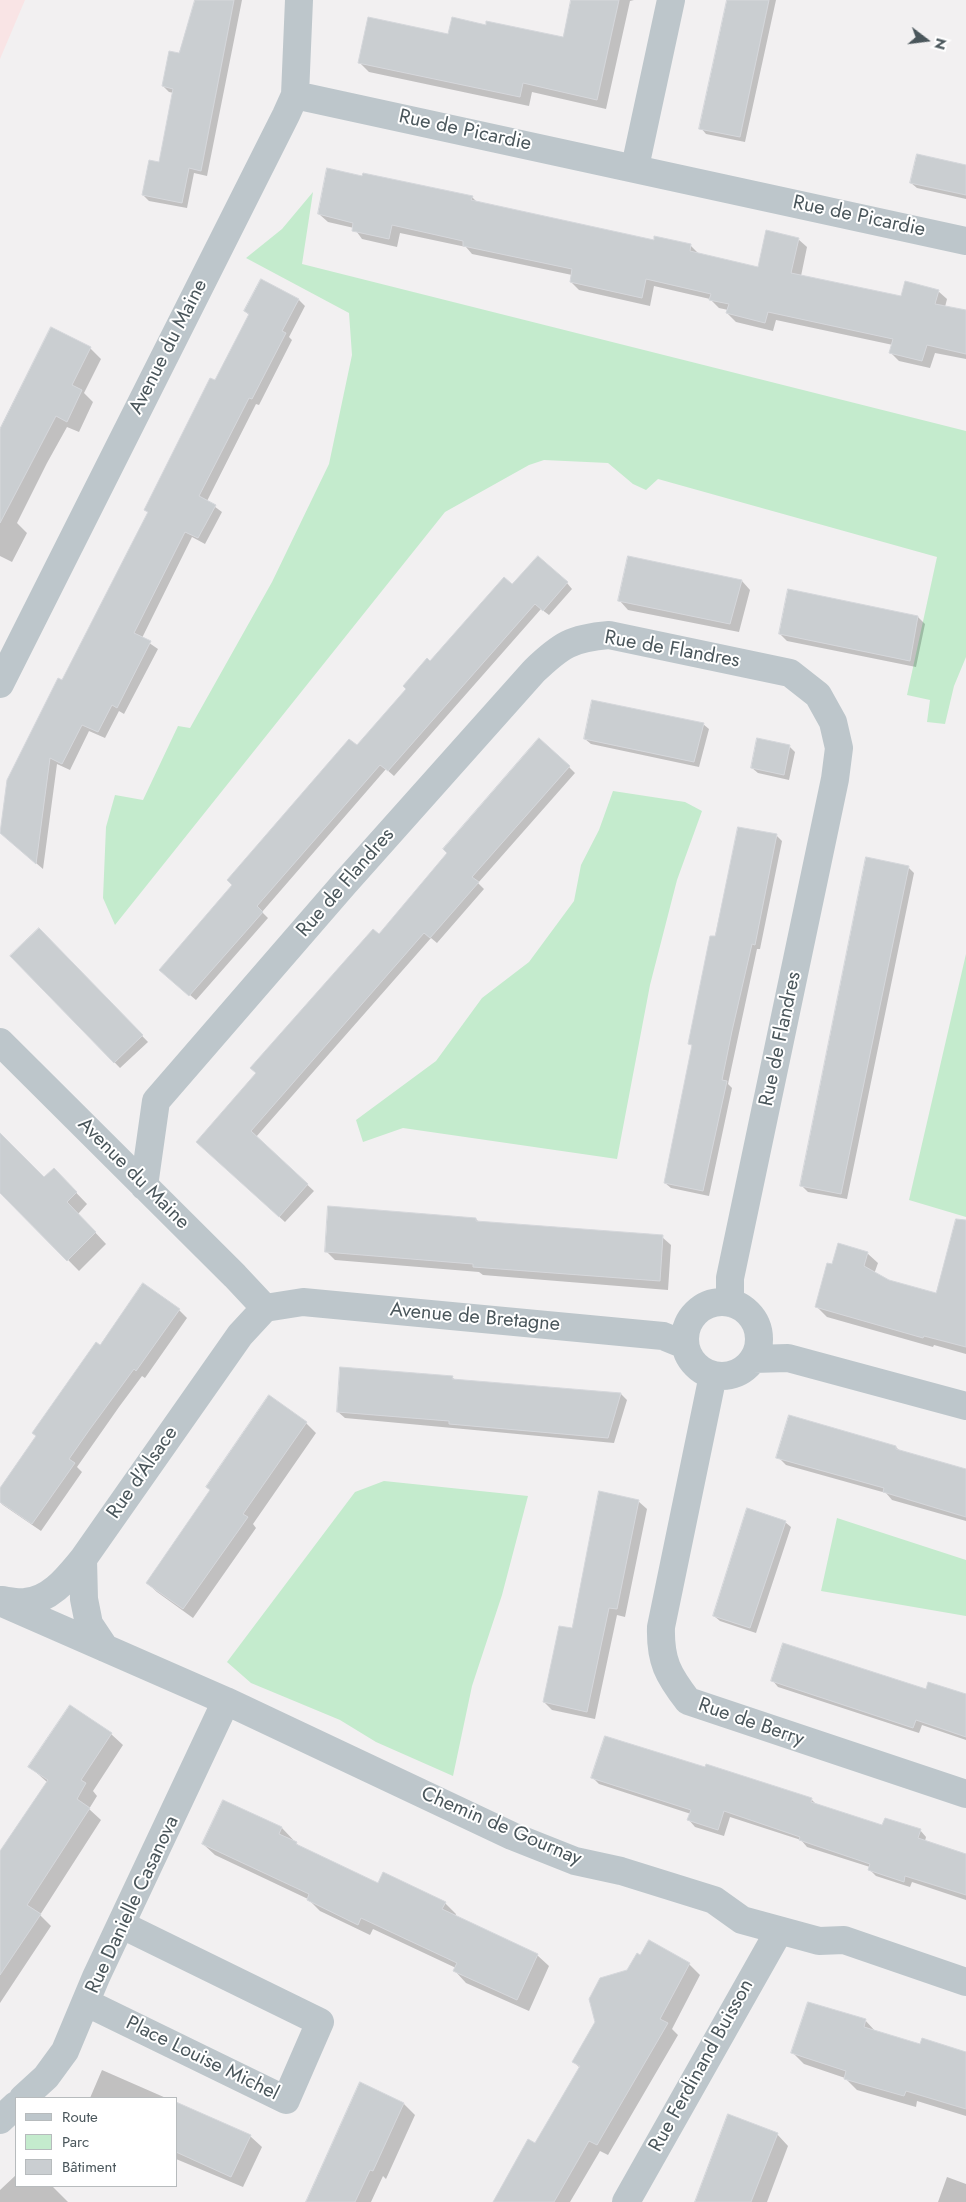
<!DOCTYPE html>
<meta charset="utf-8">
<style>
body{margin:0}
#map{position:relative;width:966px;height:2202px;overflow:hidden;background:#f2f0f1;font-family:Jost,sans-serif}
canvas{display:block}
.legend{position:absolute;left:15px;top:2097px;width:162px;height:90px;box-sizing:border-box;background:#fff;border:1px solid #b7bbbd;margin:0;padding:6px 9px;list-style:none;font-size:15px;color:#4a565b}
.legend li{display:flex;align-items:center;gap:10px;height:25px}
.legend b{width:25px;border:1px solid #b7bbbd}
.north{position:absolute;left:901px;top:15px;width:50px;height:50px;-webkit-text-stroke:4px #fff;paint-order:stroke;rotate:105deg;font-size:14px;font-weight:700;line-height:20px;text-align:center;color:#4a565b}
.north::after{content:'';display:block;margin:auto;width:18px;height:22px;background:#4a565b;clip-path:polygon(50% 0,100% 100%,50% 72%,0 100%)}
</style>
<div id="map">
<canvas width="966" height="2202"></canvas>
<ul class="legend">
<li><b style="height:6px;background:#bdc6cb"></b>Route</li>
<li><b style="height:14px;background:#c4ebcd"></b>Parc</li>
<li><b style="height:14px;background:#caced1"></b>Bâtiment</li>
</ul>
<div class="north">N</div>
</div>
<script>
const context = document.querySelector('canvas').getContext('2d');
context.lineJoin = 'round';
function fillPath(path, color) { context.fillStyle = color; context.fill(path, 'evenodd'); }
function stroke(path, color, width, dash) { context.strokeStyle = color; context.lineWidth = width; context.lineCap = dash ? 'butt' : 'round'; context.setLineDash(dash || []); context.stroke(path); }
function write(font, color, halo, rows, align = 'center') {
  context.font = font + ' Jost,sans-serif'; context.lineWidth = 4; context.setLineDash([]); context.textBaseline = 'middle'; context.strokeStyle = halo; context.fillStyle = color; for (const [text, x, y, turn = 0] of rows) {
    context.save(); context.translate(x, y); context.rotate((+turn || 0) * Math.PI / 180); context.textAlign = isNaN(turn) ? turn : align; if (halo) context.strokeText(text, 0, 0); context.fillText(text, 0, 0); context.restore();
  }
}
fillPath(new Path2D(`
 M 0,0 L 25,0 L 0,59 Z`), '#f9e4e5');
fillPath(new Path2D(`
 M 313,192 L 302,264 L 966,431 L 966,657 L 954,686 L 945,724 L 927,722 L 930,700 L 907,695 L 937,557 L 658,479 L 646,490 L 633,484 L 608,463 L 544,460 L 529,465 L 445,512 L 115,925 L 103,898 L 106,827 L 115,795 L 143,800 L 178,726 L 190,728 L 272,582 L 329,464 L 352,355 L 349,313 L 246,258 L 282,229 Z
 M 613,791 L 685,802 L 702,811 L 677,880 L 650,985 L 617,1159 L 403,1128 L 363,1142 L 356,1120 L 436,1061 L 482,998 L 529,962 L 574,901 L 581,865 L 599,830 Z
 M 966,954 L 966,1217 L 909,1200 Z
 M 384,1481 L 528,1496 L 502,1595 L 472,1686 L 453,1776 L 376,1742 L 340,1720 L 251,1683 L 227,1662 L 355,1492 Z
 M 837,1518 L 966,1560 L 966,1616 L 821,1591 Z`), '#c4ebcd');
fillPath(new Path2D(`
 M 196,0 L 242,0 L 207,176 L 194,173 L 187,208 L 149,201 L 143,195 L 159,163 L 174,93 L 169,92 L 163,86 L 180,54 Z
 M 572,0 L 634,0 L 630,1 L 606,109 L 532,92 L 529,106 L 369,72 L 359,62 L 486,26 L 564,39 Z
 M 728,0 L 776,0 L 745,142 L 706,134 L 701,128 Z
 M 966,166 L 966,199 L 917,188 L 911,183 Z
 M 472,197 L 478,203 L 655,242 L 691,246 L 699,254 L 758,268 L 798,239 L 807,247 L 801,276 L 902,298 L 938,291 L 947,299 L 945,307 L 966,311 L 966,359 L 935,353 L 930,368 L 899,361 L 890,352 L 893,345 L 776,320 L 773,331 L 736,322 L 727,313 L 728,310 L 719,308 L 710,299 L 654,286 L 650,306 L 579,290 L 571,282 L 572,275 L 472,254 L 466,247 L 400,233 L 397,247 L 362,239 L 354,228 L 328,222 L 319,214 Z
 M 299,300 L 305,306 L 289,337 L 292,340 L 259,405 L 256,404 L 207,501 L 222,512 L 205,544 L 192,537 L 142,638 L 158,649 L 124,714 L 119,711 L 105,738 L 89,731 L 70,770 L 57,764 L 43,869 L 8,839 L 62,682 L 149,513 L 146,510 L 216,382 L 249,315 L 245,311 Z
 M 90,348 L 101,359 L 84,393 L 93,402 L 79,432 L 67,427 L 47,463 L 17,523 L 27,533 L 12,562 L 0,556 L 0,431 Z
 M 742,581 L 750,590 L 739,632 L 628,610 L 620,601 Z
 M 567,583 L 572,589 L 549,615 L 541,609 L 394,776 L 386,769 L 262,912 L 268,918 L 196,1000 L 166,975 L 430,662 Z
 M 918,617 L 925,624 L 916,667 L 787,641 L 780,634 Z
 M 703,724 L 709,729 L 699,767 L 591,744 L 585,739 Z
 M 789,746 L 795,752 L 789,780 L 758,773 L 752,768 Z
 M 569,767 L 575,773 L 478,883 L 484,889 L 437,943 L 431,938 L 256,1137 L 314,1191 L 285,1222 L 204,1148 Z
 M 776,835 L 782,841 L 760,949 L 757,949 L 728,1084 L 732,1088 L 709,1196 L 671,1188 L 665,1183 L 693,1047 L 690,1043 L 716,938 Z
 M 908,867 L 914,873 L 847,1199 L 808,1192 L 801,1185 Z
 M 39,930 L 148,1042 L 120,1068 L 11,956 Z
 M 0,1137 L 44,1179 L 65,1181 L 87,1204 L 78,1214 L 106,1244 L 79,1271 L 0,1191 Z
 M 476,1219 L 479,1222 L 662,1237 L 671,1245 L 668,1290 L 483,1275 L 479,1272 L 335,1260 L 326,1251 Z
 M 867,1253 L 878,1263 L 873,1277 L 937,1295 L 966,1299 L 966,1354 L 934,1345 L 933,1347 L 827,1317 L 817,1307 L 833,1265 Z
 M 179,1310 L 187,1318 L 145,1378 L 142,1376 L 119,1407 L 77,1467 L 82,1472 L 41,1531 L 3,1505 L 0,1502 L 0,1490 L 100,1347 Z
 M 452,1377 L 456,1381 L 621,1394 L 627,1400 L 614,1443 L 345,1418 L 338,1412 Z
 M 269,1397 L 306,1423 L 316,1433 L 253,1524 L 256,1528 L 193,1618 L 157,1592 L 147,1583 L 211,1491 Z
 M 896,1447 L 901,1452 L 966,1470 L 966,1521 L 892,1500 L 886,1493 L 786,1465 L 778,1457 Z
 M 638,1501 L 647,1509 L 625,1617 L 617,1615 L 595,1719 L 552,1710 L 544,1702 L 573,1630 Z
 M 785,1522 L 791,1527 L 756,1633 L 720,1621 L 714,1616 Z
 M 773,1681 L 926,1691 L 966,1696 L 966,1740 L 922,1725 L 919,1733 L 778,1687 Z
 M 111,1734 L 123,1745 L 93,1791 L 97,1796 L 89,1809 L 101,1820 L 40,1915 L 51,1926 L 0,2003 L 0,1886 L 47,1782 L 30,1767 Z
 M 593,1778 L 811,1799 L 818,1806 L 883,1827 L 920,1830 L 926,1837 L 925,1841 L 966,1855 L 966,1900 L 912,1882 L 910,1887 L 876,1876 L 870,1870 L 870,1867 L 807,1847 L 801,1840 L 730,1817 L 724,1836 L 695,1827 L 689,1820 L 691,1814 L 599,1784 Z
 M 224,1801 L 282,1828 L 302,1849 L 378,1885 L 445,1903 L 456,1914 L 455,1917 L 537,1955 L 549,1966 L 529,2011 L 466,1983 L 455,1971 L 456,1968 L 373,1929 L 370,1935 L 320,1911 L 308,1899 L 215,1855 L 203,1844 Z
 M 650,1942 L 689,1964 L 700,1975 L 672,2029 L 678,2035 L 608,2155 L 600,2151 L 570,2202 L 494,2202 L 536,2144 L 580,2068 L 574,2062 L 628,1972 L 641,1957 Z
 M 865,2020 L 876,2032 L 921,2045 L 966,2053 L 966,2116 L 917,2101 L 916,2107 L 857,2090 L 845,2078 L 804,2064 L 793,2053 Z
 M 102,2070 L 166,2098 L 90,2098 Z
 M 361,2084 L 404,2104 L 415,2115 L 386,2179 L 383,2176 L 371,2202 L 307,2202 Z
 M 176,2103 L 250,2136 L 262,2147 L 243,2187 L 176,2159 Z
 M 777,2134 L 788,2146 L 767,2202 L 702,2202 Z
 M 16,2175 L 16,2186 L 52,2186 L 68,2202 L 0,2202 L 0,2190 Z
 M 947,2177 L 966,2184 L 966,2202 L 938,2202 Z`), '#0003');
const building = new Path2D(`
 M 195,0 L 234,0 L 201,171 L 189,168 L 182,203 L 142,195 L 149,160 L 159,162 L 173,89 L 162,86 L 169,51 L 179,53 Z
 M 571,0 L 619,0 L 597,100 L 523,83 L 520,97 L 358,63 L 368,17 L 448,34 L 452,17 L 486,25 L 486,21 L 563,37 Z
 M 727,0 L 769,0 L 740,137 L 699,129 Z
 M 917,154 L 966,165 L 966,195 L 910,183 Z
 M 327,168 L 362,176 L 363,173 L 473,196 L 471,200 L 654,240 L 654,236 L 691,244 L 690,251 L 758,267 L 766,230 L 799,238 L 791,273 L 901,296 L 905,281 L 939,290 L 935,304 L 966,310 L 966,354 L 927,345 L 922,361 L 889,353 L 893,339 L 768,312 L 765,323 L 726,313 L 729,304 L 709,300 L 711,294 L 646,279 L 642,298 L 570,282 L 572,269 L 463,246 L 463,241 L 392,225 L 389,239 L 352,231 L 353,223 L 318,214 Z
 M 261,279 L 299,299 L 282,331 L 286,333 L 252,399 L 249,398 L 199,496 L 216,505 L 198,538 L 185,532 L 134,633 L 151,641 L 117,708 L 112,705 L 98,732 L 82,725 L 62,764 L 50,758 L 36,864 L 0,833 L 7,780 L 58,678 L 62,680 L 130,547 L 148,512 L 144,510 L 210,378 L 215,380 L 249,314 L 244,311 Z
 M 51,327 L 91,347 L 72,385 L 82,390 L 67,422 L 56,416 L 0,523 L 0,429 Z
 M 538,556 L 568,582 L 543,611 L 535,604 L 388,771 L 380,765 L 257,906 L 263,912 L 189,996 L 159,970 L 232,885 L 227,880 L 349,739 L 357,745 L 406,689 L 403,686 L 427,658 L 430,661 L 504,577 L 512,584 Z
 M 628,556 L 742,580 L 730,624 L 618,601 Z
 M 788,589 L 918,616 L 910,661 L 779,634 Z
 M 592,700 L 704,723 L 694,762 L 584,739 Z
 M 539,738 L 570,766 L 472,877 L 479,882 L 430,938 L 424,933 L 251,1131 L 308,1184 L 279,1217 L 196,1142 L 256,1073 L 250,1068 L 373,929 L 379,934 L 447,853 L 443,849 Z
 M 757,738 L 790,745 L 784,775 L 751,768 Z
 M 738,827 L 777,834 L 755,945 L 752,944 L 732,1031 L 722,1080 L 727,1081 L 703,1191 L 664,1183 L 692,1045 L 688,1044 L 710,936 L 715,936 Z
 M 866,857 L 909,866 L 841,1194 L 800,1186 Z
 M 39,928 L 143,1035 L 114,1063 L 10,956 Z
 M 0,1133 L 44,1177 L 54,1168 L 77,1192 L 67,1202 L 96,1232 L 67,1261 L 0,1193 Z
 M 328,1206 L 476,1218 L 476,1221 L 663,1235 L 660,1281 L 473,1267 L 473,1264 L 325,1252 Z
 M 956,1219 L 966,1220 L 966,1347 L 924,1336 L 923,1338 L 815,1307 L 827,1263 L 832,1264 L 838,1243 L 868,1252 L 864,1266 L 889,1280 L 936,1293 Z
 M 143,1283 L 180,1309 L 136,1371 L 134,1369 L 90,1429 L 69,1459 L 75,1463 L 32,1524 L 0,1502 L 0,1488 L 36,1436 L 32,1433 L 96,1342 L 100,1345 Z
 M 340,1367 L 453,1376 L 452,1379 L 621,1393 L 608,1438 L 449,1424 L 449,1421 L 337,1412 Z
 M 269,1395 L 307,1422 L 243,1514 L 248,1517 L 183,1609 L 146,1583 L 210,1490 L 206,1487 Z
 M 789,1415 L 896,1446 L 896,1449 L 966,1469 L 966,1517 L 883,1492 L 884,1488 L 776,1458 Z
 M 599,1491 L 639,1500 L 617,1609 L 609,1608 L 587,1712 L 543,1702 L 559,1626 L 572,1628 Z
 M 747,1508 L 786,1521 L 750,1628 L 713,1616 Z
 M 783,1643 L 926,1689 L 928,1682 L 966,1694 L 966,1737 L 916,1720 L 913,1728 L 771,1681 Z
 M 70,1705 L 112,1733 L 81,1780 L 86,1783 L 77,1799 L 90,1808 L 27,1905 L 41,1914 L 0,1975 L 0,1851 L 48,1780 L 28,1767 Z
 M 605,1736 L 705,1767 L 706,1764 L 812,1798 L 811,1802 L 882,1825 L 885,1818 L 921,1829 L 918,1838 L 966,1854 L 966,1895 L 905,1876 L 904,1882 L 868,1870 L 870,1864 L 799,1840 L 800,1837 L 724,1811 L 718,1830 L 687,1820 L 691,1810 L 591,1778 Z
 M 223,1800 L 282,1827 L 279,1834 L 297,1842 L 296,1844 L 378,1883 L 383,1872 L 446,1902 L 442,1909 L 538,1954 L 517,2000 L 453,1971 L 457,1963 L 361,1918 L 358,1925 L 307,1900 L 309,1894 L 202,1844 Z
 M 649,1940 L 690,1963 L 660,2019 L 668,2023 L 597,2145 L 589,2141 L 554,2202 L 493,2202 L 528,2139 L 535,2143 L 580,2066 L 572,2062 L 595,2022 L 589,1999 L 600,1978 L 627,1970 L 637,1953 L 640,1955 Z
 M 808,2002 L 866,2019 L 864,2027 L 920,2044 L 922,2038 L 966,2052 L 966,2109 L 906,2091 L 904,2096 L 844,2079 L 846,2071 L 791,2053 Z
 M 360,2082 L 404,2103 L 373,2171 L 370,2170 L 355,2202 L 306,2202 Z
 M 176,2102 L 251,2135 L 231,2177 L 176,2152 Z
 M 728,2114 L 778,2133 L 751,2202 L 695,2202 Z`);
fillPath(building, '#caced1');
stroke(building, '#d5d7db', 1);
stroke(new Path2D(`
 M 295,95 L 966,241
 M 635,167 L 671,0
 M 0,684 L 286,115 L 295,95 L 299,0
 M 0,1042 L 235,1276 L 265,1308
 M 144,1186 L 156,1101 L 344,884 L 534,671 C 561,645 572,638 609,635 L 790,673 L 818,695 L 833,722 L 839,748 L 835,779 L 730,1278 L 730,1303
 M685 1339a37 37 0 1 1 74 0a37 37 0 1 1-74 0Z
 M 265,1308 L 303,1302 L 663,1336 L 685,1345
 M 753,1359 L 788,1358 L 966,1406
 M 713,1375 L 661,1627 C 660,1661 668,1675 688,1701 L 966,1794
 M 83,1559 L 84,1599 L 89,1624 L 105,1648
 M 1,1600 C 9,1601 18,1603 25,1602 C 51,1600 68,1577 83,1559 L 240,1335 L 265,1308
 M 0,1602 L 226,1701 L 512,1836 L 575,1861 L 621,1871 L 714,1900 L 742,1920 L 819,1941 L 844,1940 L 966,1982
 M 87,2003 L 286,2100 L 320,2022 L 122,1925
 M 23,2098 L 46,2077 L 65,2051 L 96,1977 L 226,1701
 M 0,2120 L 16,2105
 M 626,2202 L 779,1931`), '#bdc6cb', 28);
write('20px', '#4a565b', '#fff', [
 ["Rue de Picardie",465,131,12],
 ["Rue de Picardie",859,217,12],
 ["Avenue du Maine",169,347,-63],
 ["Rue de Flandres",672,650,10],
 ["Rue de Flandres",346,883,-49],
 ["Rue de Flandres",781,1039,-78],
 ["Avenue du Maine",133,1174,45],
 ["Avenue de Bretagne",475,1318,5],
 ["Rue d'Alsace",143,1473,-55],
 ["Rue de Berry",751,1723,19],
 ["Chemin de Gournay",501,1827,23],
 ["Rue Danielle Casanova",133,1905,-65],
 ["Place Louise Michel",202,2059,26],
 ["Rue Ferdinand Buisson",702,2066,-61]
]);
</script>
